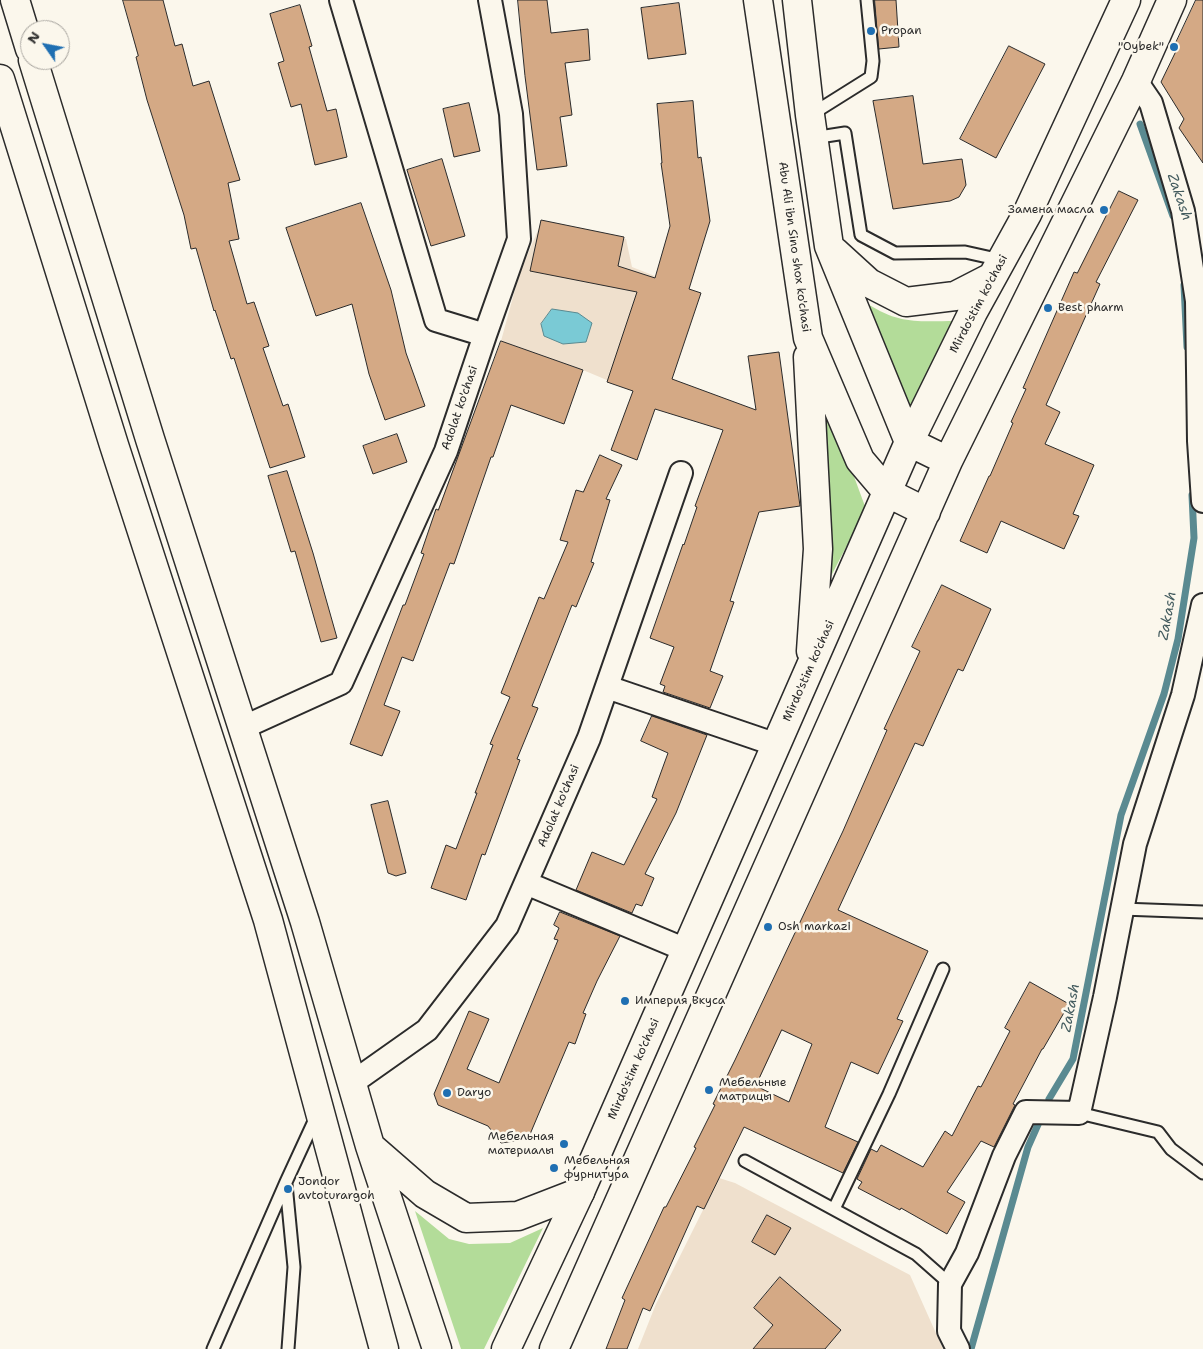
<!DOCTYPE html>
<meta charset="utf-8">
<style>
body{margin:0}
#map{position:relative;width:1203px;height:1349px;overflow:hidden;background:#fbf7ec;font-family:"Shantell Sans",sans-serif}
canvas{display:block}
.north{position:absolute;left:20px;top:20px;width:50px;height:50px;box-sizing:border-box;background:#fbf7ec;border:1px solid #a8a59f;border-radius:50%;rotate:303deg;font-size:14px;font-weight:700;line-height:20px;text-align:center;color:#2b2b2b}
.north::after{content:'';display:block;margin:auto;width:18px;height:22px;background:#1f6fb2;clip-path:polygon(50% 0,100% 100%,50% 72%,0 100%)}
</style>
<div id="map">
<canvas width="1203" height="1349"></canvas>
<div class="north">N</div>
</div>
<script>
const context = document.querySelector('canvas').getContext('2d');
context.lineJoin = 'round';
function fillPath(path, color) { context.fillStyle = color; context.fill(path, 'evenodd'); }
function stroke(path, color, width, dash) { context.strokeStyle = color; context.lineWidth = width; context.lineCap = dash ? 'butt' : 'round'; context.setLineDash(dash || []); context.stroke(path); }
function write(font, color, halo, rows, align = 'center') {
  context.font = font + ' "Shantell Sans",sans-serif'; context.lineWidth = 5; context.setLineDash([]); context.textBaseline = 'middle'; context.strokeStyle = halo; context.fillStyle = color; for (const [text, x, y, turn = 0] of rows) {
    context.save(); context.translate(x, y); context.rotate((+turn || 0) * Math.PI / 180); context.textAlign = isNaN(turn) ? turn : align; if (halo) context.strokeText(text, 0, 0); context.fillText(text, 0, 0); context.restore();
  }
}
fillPath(new Path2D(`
 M 541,223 L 626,239 L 632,267 L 698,293 L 659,402 L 583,370 L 501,341 L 519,275 Z
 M 719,1178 L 735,1183 L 910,1275 L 943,1349 L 638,1349 L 656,1304 Z`), '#efe0cd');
fillPath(new Path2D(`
 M 868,304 C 900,325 920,321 956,321 L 917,401 L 908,405 L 899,400 Z
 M 822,390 L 866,509 L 831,576 Z
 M 415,1211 L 449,1239 L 469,1244 L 510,1243 L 543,1228 L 484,1349 L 461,1349 Z`), '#b3dc99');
const water = new Path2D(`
 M 552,309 L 578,313 L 592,323 L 586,342 L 563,344 L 544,336 L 541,324 Z`);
fillPath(water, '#7acad5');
stroke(water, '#5a8a91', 1);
stroke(new Path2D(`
 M 1140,124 L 1173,216
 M 1184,285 L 1187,347
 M 1049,1099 L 1073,1059 L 1121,815 L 1164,694 L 1178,639 L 1194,538 L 1192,495
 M 971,1349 L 1028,1147 L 1040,1120`), '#5a8a91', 7);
const building = new Path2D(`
 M 123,0 L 163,0 L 175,46 L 182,44 L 193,86 L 209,81 L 240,180 L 228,183 L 239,239 L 229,241 L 247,304 L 254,302 L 269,346 L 263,348 L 283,406 L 288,404 L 305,457 L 270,468 L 234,358 L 231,359 L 215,310 L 214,311 L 196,248 L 191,249 L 184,215 L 147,100 L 136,57 L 138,56 Z
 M 518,0 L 547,0 L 551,33 L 588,29 L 590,60 L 565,63 L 572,115 L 560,117 L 567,166 L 537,170 L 525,76 Z
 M 875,0 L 896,0 L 899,47 L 879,49 Z
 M 1196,0 L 1203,0 L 1203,163 L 1179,128 L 1184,119 L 1161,82 L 1177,49 L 1174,47 Z
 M 679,3 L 686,54 L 648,59 L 641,8 Z
 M 300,5 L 312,46 L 309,47 L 327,111 L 336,109 L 347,157 L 315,165 L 301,104 L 291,107 L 278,63 L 284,61 L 270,14 Z
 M 1009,46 L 1045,64 L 996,158 L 960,139 Z
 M 913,96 L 923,164 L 962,159 L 966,185 L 959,197 L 950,201 L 893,209 L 873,101 Z
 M 693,101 L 698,158 L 701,157 L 710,221 L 689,289 L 701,293 L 672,379 L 756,410 L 748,356 L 779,352 L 800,506 L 759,512 L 730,601 L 734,602 L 710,671 L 723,676 L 710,708 L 663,692 L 665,686 L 660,684 L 674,647 L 650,638 L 683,544 L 684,545 L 697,507 L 695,506 L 723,430 L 655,409 L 637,460 L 611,450 L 633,391 L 607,382 L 637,292 L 530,271 L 541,220 L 624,237 L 618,266 L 655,278 L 670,226 L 661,163 L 662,163 L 657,104 Z
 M 469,103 L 480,151 L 454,157 L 443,109 Z
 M 442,159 L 465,236 L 431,246 L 407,170 Z
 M 1119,191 L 1138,200 L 1096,282 L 1100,284 L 1046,405 L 1060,412 L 1045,444 L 1094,465 L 1073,514 L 1079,516 L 1064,549 L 1001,521 L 987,553 L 960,541 L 989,476 L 990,476 L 1013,423 L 1011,422 L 1026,389 L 1023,388 L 1074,272 L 1077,273 Z
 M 361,203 L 391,290 L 406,353 L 425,406 L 385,420 L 369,374 L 352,304 L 316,316 L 286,228 Z
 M 501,341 L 583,370 L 564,424 L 511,405 L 493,457 L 491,457 L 454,564 L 450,563 L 413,661 L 402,657 L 384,705 L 400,711 L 382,756 L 350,744 L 403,605 L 405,605 L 424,554 L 421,553 L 436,509 L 438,510 Z
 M 397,434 L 407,462 L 373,474 L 363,446 Z
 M 600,455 L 622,465 L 606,499 L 610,500 L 591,562 L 594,563 L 576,607 L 572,605 L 532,706 L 538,708 L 517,759 L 520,760 L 485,855 L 482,854 L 466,900 L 431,888 L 446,845 L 456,849 L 477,793 L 475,793 L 493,745 L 490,744 L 510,697 L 501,693 L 539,597 L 544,599 L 568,542 L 560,540 L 576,490 L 583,492 Z
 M 287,471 L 313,553 L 337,638 L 321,642 L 295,551 L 291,552 L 268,476 Z
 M 942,585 L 991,609 L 963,671 L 958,669 L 923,746 L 915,743 L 838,910 L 928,951 L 897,1019 L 903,1021 L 878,1074 L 851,1062 L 825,1127 L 858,1142 L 843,1173 L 744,1127 L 704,1209 L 697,1206 L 650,1311 L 643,1308 L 627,1349 L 606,1349 L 625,1300 L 622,1298 L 664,1207 L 666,1207 L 696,1148 L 694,1147 L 715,1105 L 713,1104 L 735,1060 L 843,831 L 887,730 L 884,729 L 920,651 L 912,647 ZM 782,1030 L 812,1044 L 789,1102 L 756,1086 Z
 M 652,716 L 707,735 L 676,813 L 645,874 L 654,878 L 642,906 L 636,904 L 632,913 L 576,890 L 592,852 L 624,865 L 657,799 L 652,797 L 668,753 L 641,741 Z
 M 388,801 L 406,873 L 396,876 L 388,873 L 371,805 Z
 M 560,912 L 620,936 L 597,981 L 583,1013 L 586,1014 L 575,1044 L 569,1042 L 528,1139 L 501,1143 L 488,1126 L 438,1105 L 434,1094 L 469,1011 L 489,1019 L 467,1069 L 499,1083 L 558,940 L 554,939 L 559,928 L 554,925 Z
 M 1030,982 L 1069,1004 L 1043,1049 L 1042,1049 L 1013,1104 L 1015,1105 L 994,1147 L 981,1141 L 947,1192 L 965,1202 L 947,1234 L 901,1208 L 900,1210 L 858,1188 L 862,1182 L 857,1179 L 871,1149 L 877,1152 L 881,1145 L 923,1167 L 945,1131 L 952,1136 L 978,1086 L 981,1087 L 1010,1031 L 1005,1028 Z
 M 767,1215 L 791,1228 L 775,1255 L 752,1242 Z
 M 780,1277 L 841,1330 L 825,1349 L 753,1349 L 773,1325 L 754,1308 Z`);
fillPath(building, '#d4a985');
stroke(building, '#2b2b2b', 1);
const lane = new Path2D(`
 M 812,114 L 871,77 L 873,61 L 867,0
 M 813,138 L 845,133 L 861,235 L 895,253 L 965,252 L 1001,260
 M 1122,909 L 1203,912
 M 1079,1113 L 1158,1132 L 1171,1149 L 1203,1173
 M 745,1161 L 916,1254 L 950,1284
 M 286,1184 L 294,1267 L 288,1349
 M 834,1209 L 889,1094 L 943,969
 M 213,1349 L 286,1182 L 316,1117`);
const street = new Path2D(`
 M 341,0 L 436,320 L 485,335
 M 1136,81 L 1151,103 L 1183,211 L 1197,301 L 1199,441 L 1203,501
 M 607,687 L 777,745
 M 242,728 L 341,683 L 446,451 L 485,335 L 519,239 L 511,114 L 490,0
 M 526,883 L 686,950
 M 352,1083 L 427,1030 L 507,926 L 589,738 L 681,473
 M 958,1349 L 949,1331 L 950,1284 L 967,1253 L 1004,1156 L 1026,1112 L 1079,1113 L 1105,997 L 1135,844 L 1183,695 L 1203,605`);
const primary = new Path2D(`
 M 758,0 L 808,338 L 860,460 L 888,493 L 926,512
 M 797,0 L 810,115 L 829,246 L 909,442 L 948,461
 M 835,252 L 869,283 L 906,302 L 955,296 L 992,277
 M 808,357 L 818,549 L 811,651
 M 506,1349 L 580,1192 L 909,442 L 973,312 L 1027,214 L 1126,0
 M 554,1349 L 948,461 L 1136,81 L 1172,0`);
const highway = new Path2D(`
 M 15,0 L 30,49
 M 33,60 L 150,439 L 305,922 L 370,1146 L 437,1349
 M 0,79 L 114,445 L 268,920 L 384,1349
 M 371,1147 L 425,1194 L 466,1218 L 518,1216 L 580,1192`);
stroke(lane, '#2b2b2b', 15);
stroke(street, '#2b2b2b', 26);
stroke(primary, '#2b2b2b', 31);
stroke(highway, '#2b2b2b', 31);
stroke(lane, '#fbf7ec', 11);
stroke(street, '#fbf7ec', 22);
stroke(primary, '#fbf7ec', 28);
stroke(highway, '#fbf7ec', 28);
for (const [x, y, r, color] of [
 [871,31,5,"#1f6fb2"],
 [1174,47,5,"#1f6fb2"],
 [1104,210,5,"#1f6fb2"],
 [1048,308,5,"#1f6fb2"],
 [768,927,5,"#1f6fb2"],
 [625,1001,5,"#1f6fb2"],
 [709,1090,5,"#1f6fb2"],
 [447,1093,5,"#1f6fb2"],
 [564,1144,5,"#1f6fb2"],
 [554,1168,5,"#1f6fb2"],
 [288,1189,5,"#1f6fb2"]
]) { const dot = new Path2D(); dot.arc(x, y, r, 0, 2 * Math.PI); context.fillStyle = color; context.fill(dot); stroke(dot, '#fbf7ec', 2); }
write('12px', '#2b2b2b', '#fbf7ec', [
 ["Propan",881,31],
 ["\"Oybek\"",1164,47,"right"],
 ["Замена масла",1094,210,"right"],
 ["Best pharm",1058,308],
 ["Osh markazi",778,927],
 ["Империя Вкуса",635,1001],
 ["Мебельные",719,1083],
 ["матрицы",719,1097],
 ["Daryo",457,1093],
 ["Мебельная",554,1137,"right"],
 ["материалы",554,1151,"right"],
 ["Мебельная",564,1161],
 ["фурнитура",564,1175],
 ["Jondor",298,1182],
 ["avtoturargoh",298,1196]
], 'left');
write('12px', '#2b2b2b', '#fbf7ec', [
 ["Abu Ali ibn Sino shox ko'chasi",794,247,82],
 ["Mirdo'stim ko'chasi",979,304,-62],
 ["Adolat ko'chasi",460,408,-71],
 ["Mirdo'stim ko'chasi",809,671,-66],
 ["Adolat ko'chasi",559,806,-67],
 ["Mirdo'stim ko'chasi",634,1069,-66]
]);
write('italic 14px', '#435b5e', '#fbf7ec', [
 ["Zakash",1179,197,71],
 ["Zakash",1168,616,-80],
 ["Zakash",1071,1008,-79]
]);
</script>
